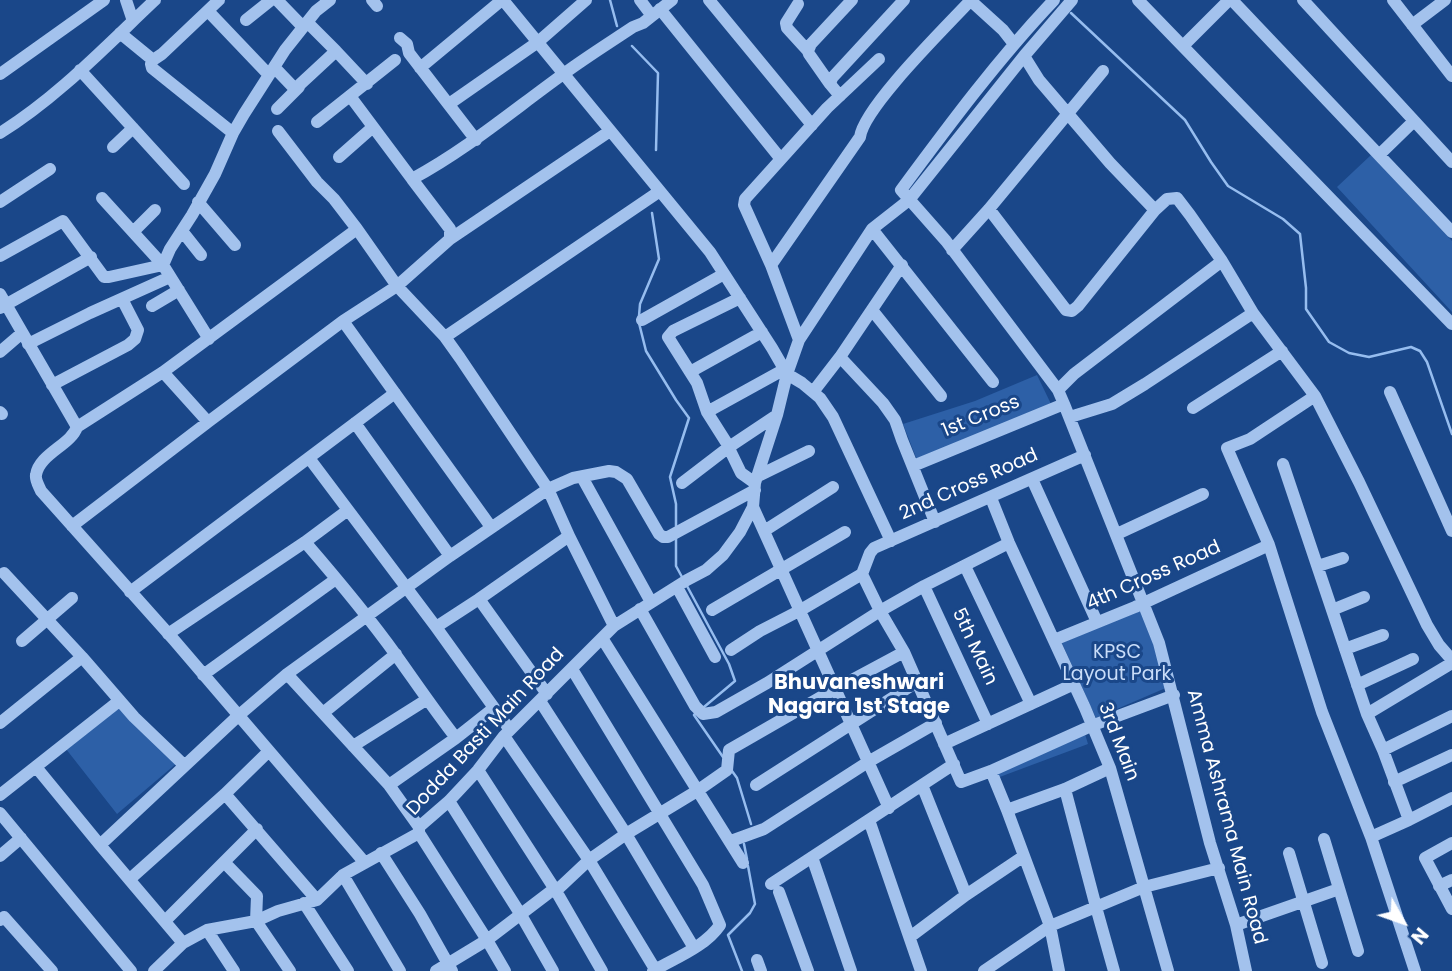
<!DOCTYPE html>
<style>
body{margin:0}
#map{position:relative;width:1452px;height:971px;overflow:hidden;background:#1a4789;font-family:Poppins,sans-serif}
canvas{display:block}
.north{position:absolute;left:1368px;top:887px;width:70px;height:70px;-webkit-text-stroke:5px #1a4789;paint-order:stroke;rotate:130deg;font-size:19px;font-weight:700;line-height:28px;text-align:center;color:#fff}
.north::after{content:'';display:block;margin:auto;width:24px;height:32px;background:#fff;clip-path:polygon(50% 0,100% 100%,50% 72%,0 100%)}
</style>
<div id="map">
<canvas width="1452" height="971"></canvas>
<div class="north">N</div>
</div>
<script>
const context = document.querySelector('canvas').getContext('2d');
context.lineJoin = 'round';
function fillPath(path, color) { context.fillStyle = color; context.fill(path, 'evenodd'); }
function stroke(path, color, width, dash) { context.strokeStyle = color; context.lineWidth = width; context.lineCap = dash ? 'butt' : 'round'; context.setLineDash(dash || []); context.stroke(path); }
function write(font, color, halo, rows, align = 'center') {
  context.font = font + ' Poppins,sans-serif'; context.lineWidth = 6; context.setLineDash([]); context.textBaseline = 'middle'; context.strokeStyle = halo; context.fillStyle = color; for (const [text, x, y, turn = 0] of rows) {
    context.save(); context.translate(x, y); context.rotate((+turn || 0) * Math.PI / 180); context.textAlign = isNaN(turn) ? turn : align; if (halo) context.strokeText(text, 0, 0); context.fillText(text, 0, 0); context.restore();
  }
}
fillPath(new Path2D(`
 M 1371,155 L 1452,241 L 1452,312 L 1337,187 Z
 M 1037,375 L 1051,404 L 917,460 L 903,424 L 975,401 Z
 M 1142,609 L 1168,687 L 1096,718 L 1061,641 Z
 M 120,706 L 177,763 L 117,814 L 66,749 Z
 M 1085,734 L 1088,744 L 997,778 L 997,773 Z`), '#2d60a7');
stroke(new Path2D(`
 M 610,0 L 617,26
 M 1071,13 L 1185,120 L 1211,162 L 1228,186 L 1283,219 L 1300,234 L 1306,288 L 1306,309 L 1329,342 L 1349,353 L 1369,357 L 1411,347 L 1420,351 L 1427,362 L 1452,434
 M 632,46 L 658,73 L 656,150
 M 639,316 L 640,304 L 659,259 L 652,213
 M 639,323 L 646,351 L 676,400 L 689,418 L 670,477 L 676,504 L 676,526
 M 676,537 L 676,566 L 682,577
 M 687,586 L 729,664 L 735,681 L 704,707
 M 696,713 L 694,715 L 723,757
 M 732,771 L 737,778 L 751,824
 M 744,844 L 747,859
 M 742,971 L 728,935 L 750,913 L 755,904 L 748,866`), '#96bdef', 2.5);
stroke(new Path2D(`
 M 126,0 L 133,21
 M 277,0 L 303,27
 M 372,0 L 377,6
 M 503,0 L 710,252 L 772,348 L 787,374 L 802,383 L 820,398 L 833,417 L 891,541
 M 640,0 L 652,16
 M 709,0 L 812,125
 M 970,0 L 1003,30 L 1014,44
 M 1054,0 C 998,59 949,125 901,190 L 946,241 L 1058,390 L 1064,404 L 1159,643 L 1210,843 L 1236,925 L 1246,971
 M 1138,0 L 1452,324
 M 1232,0 L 1452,232
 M 1303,0 L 1452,162
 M 1393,0 L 1452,76
 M 798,4 L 786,23 L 787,28 L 808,51
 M 660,9 L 780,158
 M 208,11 L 269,75
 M 246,20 L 271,0
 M 1412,25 L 1445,0
 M 120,33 L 153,60 L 162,54 L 219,0
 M 400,38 L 407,44 L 409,53 L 476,140
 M 1183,46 L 1229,0
 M 336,51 L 367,84
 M 1024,56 L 1039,80 L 1110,163 L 1155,210
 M 153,60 L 151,64 L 152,68 L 233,133
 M 274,67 L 295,89 L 336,51 L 307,22
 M 420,68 L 502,0
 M 80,70 L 184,184
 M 0,74 L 104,0
 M 830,84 L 809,54 L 808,51 L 811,44 L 852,0
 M 350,96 L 412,179
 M 840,96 L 830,84 L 832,78 L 904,0
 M 449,104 L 538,42 L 586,0
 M 277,109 L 299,87
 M 317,122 L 395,60
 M 278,131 L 317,182 L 334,199 L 357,229 L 397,286 L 445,337 L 460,358 L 548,489 L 569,536 L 614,626
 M 0,133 C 58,97 106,46 155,0
 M 113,147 L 133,128
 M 1379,155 L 1414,121
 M 339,157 L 373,127
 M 0,202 L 50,169
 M 198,202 L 235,245
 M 989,209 L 1066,310 L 1072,311 L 1078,306 L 1155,210 L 1167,199 L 1177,198 L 1190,215 L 1222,261 L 1253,313 L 1315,396 L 1359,482 L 1427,625 L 1439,645 L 1452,660
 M 872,229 L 993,382
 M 182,231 L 201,255
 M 133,232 L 155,210
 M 450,239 L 610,131
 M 952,250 L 989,209 L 1103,71
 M 0,256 L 63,221 L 104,277 L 109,277 L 163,265 L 102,198
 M 771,265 L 744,205 L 745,199 L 827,108 L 879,59
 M 0,294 L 77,427 C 71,445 39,454 36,475 C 35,480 39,486 41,491 L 174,640 L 365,863
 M 740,298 L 673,331 L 668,337 L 697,383 L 707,412 L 726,442 L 741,473 L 755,483
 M 152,306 L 179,290
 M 0,308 L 91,257
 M 872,310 L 941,396
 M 642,320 L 724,274
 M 343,321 L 491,527
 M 445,337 L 660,191
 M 209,339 L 163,265 L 170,249 L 192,215 L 215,174 L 233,133 L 244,114 L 285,50 L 316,11 L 330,0
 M 799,340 L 771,265 L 860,137 C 864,107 946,27 970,1
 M 28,344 L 90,313 L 170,277
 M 0,352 L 22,333
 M 840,357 L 883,403 L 895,420 L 902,440 L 935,522
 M 163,372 L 208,422 L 343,321 L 397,286 L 450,239 L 450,229 L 412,179 C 466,150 512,111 562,75 C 585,58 609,43 633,27 L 643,23 L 672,0
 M 690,372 L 762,332
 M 52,385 L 128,345 L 135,339 L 138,330 L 122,299
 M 1058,390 L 1074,374 L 1222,261
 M 813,392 L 840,357 L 902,265
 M 1390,392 L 1452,531
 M 1315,396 L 1250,439 L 1227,448 L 1269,545 L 1322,712 L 1371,837 L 1415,971
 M 1193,408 L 1282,351
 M 0,412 L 2,414
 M 707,412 L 785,369
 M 1070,417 L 1112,404 L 1145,384 L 1253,313
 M 355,423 L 450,556
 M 77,427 L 163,372 L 357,229
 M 1085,455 L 874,548 L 870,553 L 862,574 L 880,611 L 904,652 L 961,782 L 991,771 L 1091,726 L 1174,695
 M 309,458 L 436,627 L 510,730
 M 1283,464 L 1367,714 L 1383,750 L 1409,820
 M 913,466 L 1064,404
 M 758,476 L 809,451
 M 582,477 L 651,602
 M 1032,479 L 1097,622
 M 682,483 L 729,447 L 777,415
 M 991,498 L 1009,543 L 1085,708 L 1110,768 L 1168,971
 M 753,507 L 889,808
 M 72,526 L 208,422
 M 764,531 L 833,487
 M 1117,534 L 1203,494
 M 305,542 C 337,579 368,616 396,655 C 416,683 435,711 456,738 L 389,785
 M 965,566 L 1031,704
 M 1318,566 L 1343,558
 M 4,573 L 82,657 L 134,717 L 184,765
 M 924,586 L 988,724
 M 677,587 L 715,657
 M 130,592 L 395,393
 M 479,599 L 547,694
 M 640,609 L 695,706 L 703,714 L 716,712 L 767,683 L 880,611 L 924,586 L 1009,543
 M 712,610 L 845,532
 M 1332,610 L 1364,597
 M 436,627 L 479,599 L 569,536
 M 168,634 L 305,542 L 348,510
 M 602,638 L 743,863
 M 1054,640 L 1135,607 L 1269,545
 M 22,641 L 72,598
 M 1345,649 L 1383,635
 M 731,650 L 760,631 L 799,611 L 862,574
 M 572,669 L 703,885 L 720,925 C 705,947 675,958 653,971
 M 287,674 L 389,785 L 419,827
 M 203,675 L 336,579
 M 1357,685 L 1413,659
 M 540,701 L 626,834 L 694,948
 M 323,713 L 396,654
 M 1367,714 L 1452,663
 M 0,723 L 82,657
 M 504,736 L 589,860 L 655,969
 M 456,738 L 494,708
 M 944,744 L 1074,684
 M 353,746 L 426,700
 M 1383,750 L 1452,716
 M 36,767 L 100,845 L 183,943
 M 478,770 L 556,891 L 602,971
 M 991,771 L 1007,810 L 1050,926 L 1059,971
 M 1394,782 L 1452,755
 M 756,785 L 917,682
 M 922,785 L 966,895
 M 1065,789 L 1096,907 L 1114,971
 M 225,794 L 317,900
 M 0,795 L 119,701
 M 449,801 L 521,915 L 553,971
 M 1007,810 L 1065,789 L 1110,768
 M 0,813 L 131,971
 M 869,820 L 921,971
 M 419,833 L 487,940 L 505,971
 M 1371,837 L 1409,820 L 1452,798
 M 1324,839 L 1358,951
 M 731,841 L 764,829 L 868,762 L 936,723
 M 1452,843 L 1425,858 L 1452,909
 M 100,845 L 238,716 L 287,674 L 450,556 L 548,489 L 573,478 L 609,471 L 616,472 L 627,479 L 659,534 L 663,537 L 668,537 L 755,490
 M 381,853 L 420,914 L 452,971
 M 1289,853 L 1322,963
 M 0,856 L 21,838
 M 812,857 L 851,971
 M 224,862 L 257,896 L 256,921 L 290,971
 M 343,875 L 400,971
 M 130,879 L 225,794 L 268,752
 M 771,884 L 954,764
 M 1439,886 L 1452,880
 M 779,892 L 808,971
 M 304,903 L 348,971
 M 0,920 L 4,917 L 52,971
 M 165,921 L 257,829
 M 1236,925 L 1339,889
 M 207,930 L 234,971
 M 910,937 L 966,895 L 1024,856
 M 757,960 L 761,971
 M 154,971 L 183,943 L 207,930 L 256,921 L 278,911 L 317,900 L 343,875 L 419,833 L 419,827 L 449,801 L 478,770 L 504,736 L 614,626 L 687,580 L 706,570 L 723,555 L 740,532 L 753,507 L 755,483 L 777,415 L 787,374 L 799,340 L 872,229 L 909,200 L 1024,56 L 1072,0
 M 436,971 L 487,940 L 550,892 L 556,891 L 589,860 L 626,834 L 697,791 L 727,770 L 729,750 L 835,689 L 904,652
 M 984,971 L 1050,926 L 1144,887 L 1219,868`), '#a3c2ed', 12);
write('19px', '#fff', '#1a4789', [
 ["1st Cross",981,417,-22],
 ["2nd Cross Road",969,485,-24],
 ["4th Cross Road",1154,576,-24],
 ["5th Main",974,647,65],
 ["Dodda Basti Main Road",486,732,-47],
 ["3rd Main",1118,742,69],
 ["Amma Ashrama Main Road",1226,817,75]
]);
write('19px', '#c9ddf9', '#1a4789', [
 ["KPSC",1117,653],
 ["Layout Park",1117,675]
]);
write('bold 21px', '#fff', '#1a4789', [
 ["Bhuvaneshwari",859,684],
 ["Nagara 1st Stage",859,708]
]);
</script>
